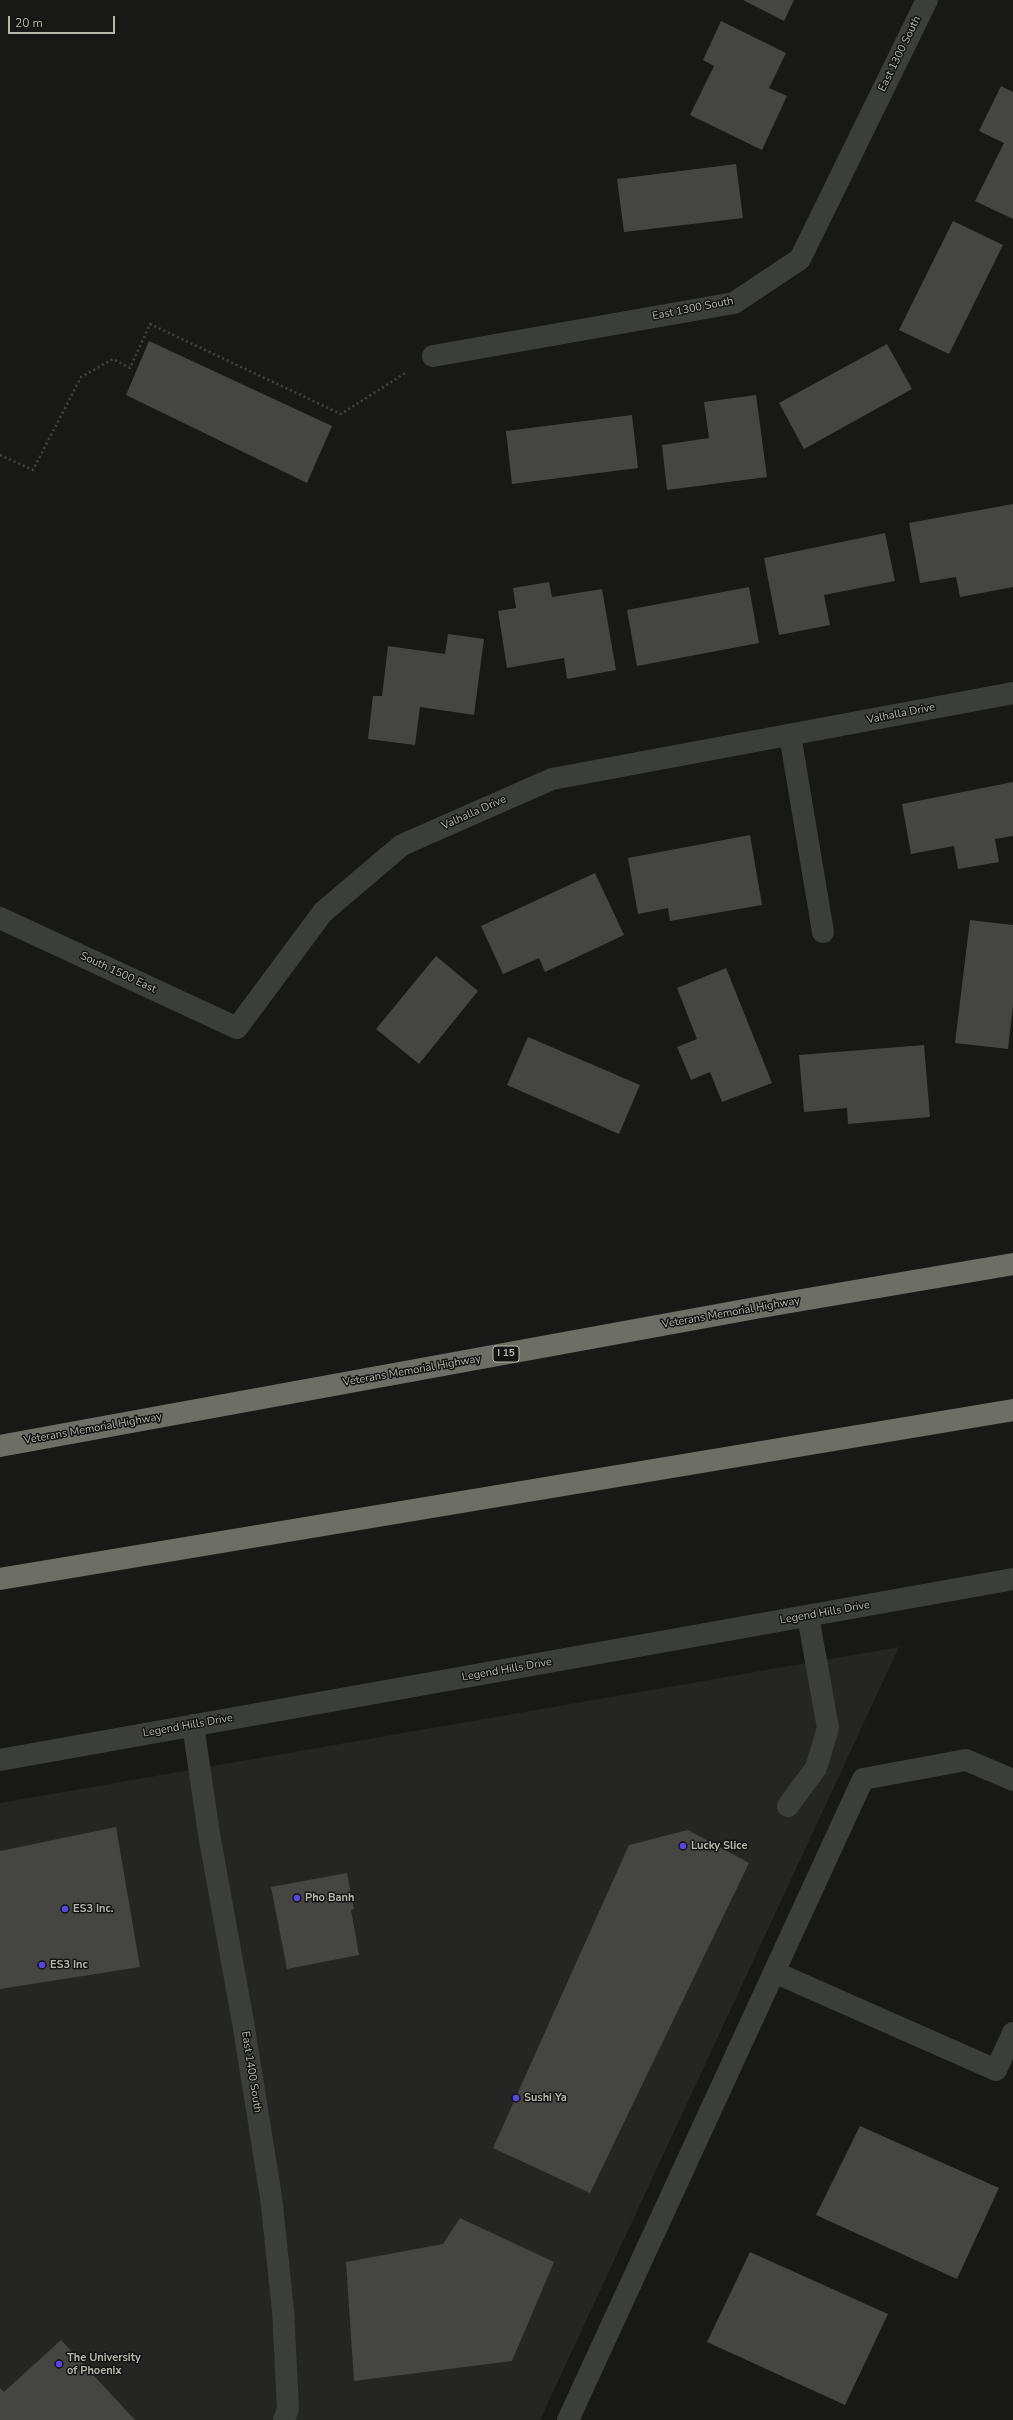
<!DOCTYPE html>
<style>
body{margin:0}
#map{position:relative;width:1013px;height:2420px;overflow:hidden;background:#181917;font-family:"Nunito Sans",sans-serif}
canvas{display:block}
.scale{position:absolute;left:8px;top:16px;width:107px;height:18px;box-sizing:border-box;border:2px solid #b6b8ab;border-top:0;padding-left:5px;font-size:12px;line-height:14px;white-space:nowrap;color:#b6b8ab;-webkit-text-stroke:3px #131412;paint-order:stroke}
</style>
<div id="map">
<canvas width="1013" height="2420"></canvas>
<div class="scale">20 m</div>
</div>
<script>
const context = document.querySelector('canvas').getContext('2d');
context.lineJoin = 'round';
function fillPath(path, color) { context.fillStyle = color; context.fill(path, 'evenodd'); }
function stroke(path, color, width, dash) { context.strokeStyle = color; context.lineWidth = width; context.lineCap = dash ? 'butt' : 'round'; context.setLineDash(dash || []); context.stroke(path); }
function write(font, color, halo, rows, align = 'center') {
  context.font = font + ' "Nunito Sans",sans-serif'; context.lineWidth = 3; context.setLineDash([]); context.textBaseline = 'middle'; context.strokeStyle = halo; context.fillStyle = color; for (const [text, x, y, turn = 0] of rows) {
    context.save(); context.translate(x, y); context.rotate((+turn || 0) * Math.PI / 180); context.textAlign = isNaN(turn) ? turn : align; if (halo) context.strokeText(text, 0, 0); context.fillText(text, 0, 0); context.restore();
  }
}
fillPath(new Path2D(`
 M 899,1647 L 540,2420 L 0,2420 L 0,1803 Z`), '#252623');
fillPath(new Path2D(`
 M 743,0 L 794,0 L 784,21 Z
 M 721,21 L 786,53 L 769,88 L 787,96 L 762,150 L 690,115 L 714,66 L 703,60 Z
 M 1001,86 L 1013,92 L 1013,219 L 975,201 L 1004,143 L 979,131 Z
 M 736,164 L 743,218 L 624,232 L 617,179 Z
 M 953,221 L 1003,245 L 949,354 L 899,330 Z
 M 149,341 L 332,426 L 307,483 L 126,395 Z
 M 887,344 L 912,389 L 804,449 L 779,403 Z
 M 756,395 L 767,477 L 667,490 L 662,445 L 709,438 L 704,402 Z
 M 632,415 L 638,468 L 512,484 L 506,431 Z
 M 1013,504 L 1013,587 L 960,597 L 956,577 L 920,583 L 909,523 Z
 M 885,533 L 895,581 L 824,595 L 830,625 L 779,635 L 764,558 Z
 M 549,582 L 552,597 L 602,589 L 616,670 L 567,679 L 564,658 L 507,668 L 498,611 L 516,608 L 513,588 Z
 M 749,587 L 759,643 L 637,666 L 627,610 Z
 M 448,634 L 484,639 L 474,715 L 420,707 L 415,745 L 368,739 L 373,696 L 382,696 L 388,646 L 445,654 Z
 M 1013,782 L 1013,836 L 995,839 L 999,862 L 958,869 L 954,846 L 911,854 L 902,804 Z
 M 750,835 L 762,905 L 670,921 L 668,908 L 638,914 L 628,858 Z
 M 595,873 L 624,935 L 545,972 L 539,958 L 503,974 L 481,926 Z
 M 970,920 L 1013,925 L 1013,1005 L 1008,1049 L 955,1043 Z
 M 436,956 L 478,991 L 419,1064 L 376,1029 Z
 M 726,968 L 772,1083 L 722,1102 L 710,1072 L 691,1080 L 677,1047 L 697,1039 L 677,988 Z
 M 528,1037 L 640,1085 L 619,1134 L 507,1085 Z
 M 924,1045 L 930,1117 L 848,1124 L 847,1108 L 804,1112 L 799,1055 Z
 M 116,1827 L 140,1967 L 0,1989 L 0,1851 Z
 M 688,1830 L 749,1863 L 590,2193 L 493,2148 L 629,1845 Z
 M 347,1873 L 354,1909 L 351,1910 L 359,1955 L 287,1969 L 271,1887 Z
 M 860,2126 L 999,2188 L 957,2279 L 816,2215 Z
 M 460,2218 L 554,2262 L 512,2361 L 354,2381 L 346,2262 L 443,2244 Z
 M 750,2252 L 888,2314 L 845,2405 L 707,2342 Z
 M 61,2340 L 135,2420 L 0,2420 L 0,2388 L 4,2392 Z`), '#454641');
stroke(new Path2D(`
 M 0,455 L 33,470 L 81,377 L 113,359 L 130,368 L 150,324 L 341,414 L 407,372`), '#44443f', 2.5, [2, 3]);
stroke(new Path2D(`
 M 433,356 L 734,303 L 800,259 L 927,0
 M 790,735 L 823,932
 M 0,918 L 237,1028 L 323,912 L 402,845 L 552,779 L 1013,693
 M 193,1725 L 209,1834 L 243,2022 L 271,2197 L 283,2310 L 288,2409 L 284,2420
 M 0,1760 L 1013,1579
 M 788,1806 L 816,1768 L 828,1728 L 808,1616
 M 774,1972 L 996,2070 L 1013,2033
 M 568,2420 L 863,1779 L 966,1760 L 1013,1780`), '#3c3e39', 22);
stroke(new Path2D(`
 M 0,1446 L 761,1307 L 1013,1264
 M 0,1579 L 1013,1410`), '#6d6e65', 22);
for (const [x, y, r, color] of [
 [683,1846,4,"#5747e1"],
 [297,1898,4,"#5747e1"],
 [65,1909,4,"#5747e1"],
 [42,1965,4,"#5747e1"],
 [516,2098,4,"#5747e1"],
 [59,2364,4,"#5747e1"]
]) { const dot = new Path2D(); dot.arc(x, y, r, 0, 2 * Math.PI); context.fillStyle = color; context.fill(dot); stroke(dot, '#131412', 1.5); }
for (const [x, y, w] of [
 [506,1354,26]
]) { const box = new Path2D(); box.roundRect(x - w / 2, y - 8, w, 16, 3); context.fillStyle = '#131412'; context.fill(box); stroke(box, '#b6b8ab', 1); }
write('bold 10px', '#b6b8ab', null, [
 ["I 15",506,1354]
]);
write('11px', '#b6b8ab', '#131412', [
 ["East 1300 South",900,54,-64],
 ["East 1300 South",693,309,-11],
 ["Valhalla Drive",901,714,-11],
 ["Valhalla Drive",474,813,-24],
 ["South 1500 East",118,973,25],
 ["Veterans Memorial Highway",731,1313,-10],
 ["Veterans Memorial Highway",412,1371,-10],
 ["Veterans Memorial Highway",93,1429,-10],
 ["Legend Hills Drive",825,1613,-10],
 ["Legend Hills Drive",507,1670,-10],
 ["Legend Hills Drive",188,1726,-10],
 ["East 1400 South",251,2072,81]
]);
write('bold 11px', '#b6b8ab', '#131412', [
 ["Lucky Slice",691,1846],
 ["Pho Banh",305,1898],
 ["ES3 Inc.",73,1909],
 ["ES3 Inc",50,1965],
 ["Sushi Ya",524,2098],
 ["The University",67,2358],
 ["of Phoenix",67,2371]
], 'left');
</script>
